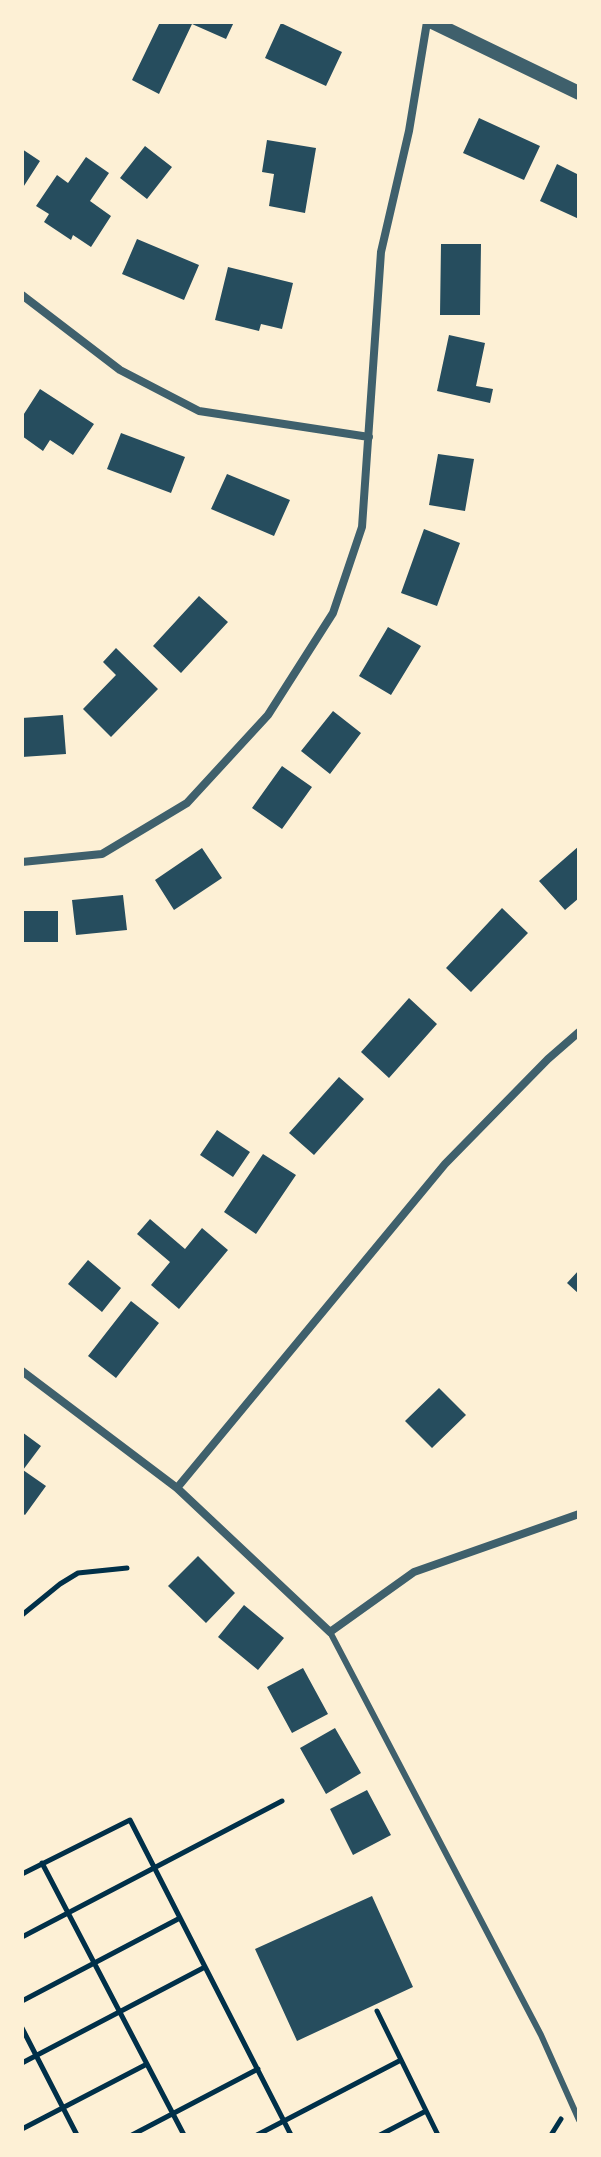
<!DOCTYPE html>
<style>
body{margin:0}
#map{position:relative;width:601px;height:2157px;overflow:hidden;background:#fdf0d5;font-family:"Fira Sans Condensed",sans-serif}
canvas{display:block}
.frame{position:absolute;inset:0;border:24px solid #fdf0d5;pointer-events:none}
</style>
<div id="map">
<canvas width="601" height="2157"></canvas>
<div class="frame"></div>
</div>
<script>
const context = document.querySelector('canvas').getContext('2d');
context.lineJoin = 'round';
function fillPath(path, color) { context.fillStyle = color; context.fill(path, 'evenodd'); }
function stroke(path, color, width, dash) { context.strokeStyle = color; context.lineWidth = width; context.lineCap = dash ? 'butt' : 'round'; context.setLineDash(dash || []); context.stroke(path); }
fillPath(new Path2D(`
 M 160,22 L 234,22 L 226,39 L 192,24 L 159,94 L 132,80 Z
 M 281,23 L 342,52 L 326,86 L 265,58 Z
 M 479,118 L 540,146 L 524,180 L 463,153 Z
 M 267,140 L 316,148 L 305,213 L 269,206 L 274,174 L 262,172 Z
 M 145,146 L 172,167 L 147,199 L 120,178 Z
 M 22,149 L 40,161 L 22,189 Z
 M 86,157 L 109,173 L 90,201 L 111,216 L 91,247 L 73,235 L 71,240 L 44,222 L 49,214 L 36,206 L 57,175 L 68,183 Z
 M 557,164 L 579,175 L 579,219 L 540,201 Z
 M 137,239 L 199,265 L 184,300 L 122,274 Z
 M 441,244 L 481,244 L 480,315 L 440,315 Z
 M 228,267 L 293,283 L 282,329 L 261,324 L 259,331 L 215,320 Z
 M 449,335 L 485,343 L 476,386 L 493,389 L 490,403 L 437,391 Z
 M 40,389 L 94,424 L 73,455 L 50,440 L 43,451 L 22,436 L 22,417 Z
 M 121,433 L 185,457 L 171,493 L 107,469 Z
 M 438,454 L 474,459 L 465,511 L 429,505 Z
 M 227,474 L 290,500 L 274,536 L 211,509 Z
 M 424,529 L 460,543 L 437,606 L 401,593 Z
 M 199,596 L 228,622 L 181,673 L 153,646 Z
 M 388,627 L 421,646 L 391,695 L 359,676 Z
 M 116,648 L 158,689 L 111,737 L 83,709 L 116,675 L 103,662 Z
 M 333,711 L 361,733 L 330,774 L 301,751 Z
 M 63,715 L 66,754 L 22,757 L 22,718 Z
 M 282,766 L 312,787 L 282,829 L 252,808 Z
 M 579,846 L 579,898 L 565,910 L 539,881 Z
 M 202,848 L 222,878 L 174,910 L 155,880 Z
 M 123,895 L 127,930 L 76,935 L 72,900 Z
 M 502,908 L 528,933 L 471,992 L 446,968 Z
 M 24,911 L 58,911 L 58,942 L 23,942 Z
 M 409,998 L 437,1024 L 389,1078 L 361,1052 Z
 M 339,1077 L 364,1099 L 314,1155 L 289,1133 Z
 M 217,1130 L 250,1152 L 233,1177 L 200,1155 Z
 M 263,1154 L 296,1175 L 256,1234 L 224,1212 Z
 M 150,1219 L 185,1249 L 202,1228 L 228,1250 L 179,1309 L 151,1285 L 170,1262 L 137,1234 Z
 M 88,1260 L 121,1288 L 102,1312 L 68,1284 Z
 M 579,1270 L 579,1294 L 567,1283 Z
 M 131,1301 L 159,1323 L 116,1378 L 88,1356 Z
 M 439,1388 L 466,1415 L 432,1448 L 405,1421 Z
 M 22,1432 L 41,1446 L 23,1470 L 46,1486 L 25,1515 L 22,1513 Z
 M 198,1556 L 235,1593 L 206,1623 L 168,1586 Z
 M 244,1605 L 284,1638 L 258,1670 L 218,1637 Z
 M 303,1668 L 328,1714 L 292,1733 L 267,1687 Z
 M 335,1728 L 361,1773 L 326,1794 L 300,1748 Z
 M 367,1790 L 391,1835 L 353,1855 L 330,1809 Z
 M 372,1896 L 413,1987 L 297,2041 L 255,1949 Z`), '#264d5e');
stroke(new Path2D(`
 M 22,1615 L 60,1584 L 78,1573 L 127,1568
 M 42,1863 L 184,2135
 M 22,1874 L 130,1820 L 291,2135
 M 22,1937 L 282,1801
 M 22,2001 L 180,1918
 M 377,2011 L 438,2135
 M 22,2028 L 77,2135
 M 22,2063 L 205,1967
 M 22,2129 L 147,2064
 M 132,2135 L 258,2069
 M 257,2135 L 401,2060
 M 380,2135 L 426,2111
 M 551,2135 L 561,2119`), '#003049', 5);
stroke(new Path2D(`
 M 330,1632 L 541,2035 L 579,2120`), '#3f606c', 6);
stroke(new Path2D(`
 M 22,295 L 120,370 L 199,411 L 369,437
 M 22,862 L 102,854 L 187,803 L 268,715 L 333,613 L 362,527 L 381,252 L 409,131 L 427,22
 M 22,1371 L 177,1488 L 330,1632 L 414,1572 L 579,1514
 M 177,1488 L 445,1164 L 548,1059 L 579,1032`), '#3f606c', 8);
stroke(new Path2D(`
 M 432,22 L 579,93`), '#3f606c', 14);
</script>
